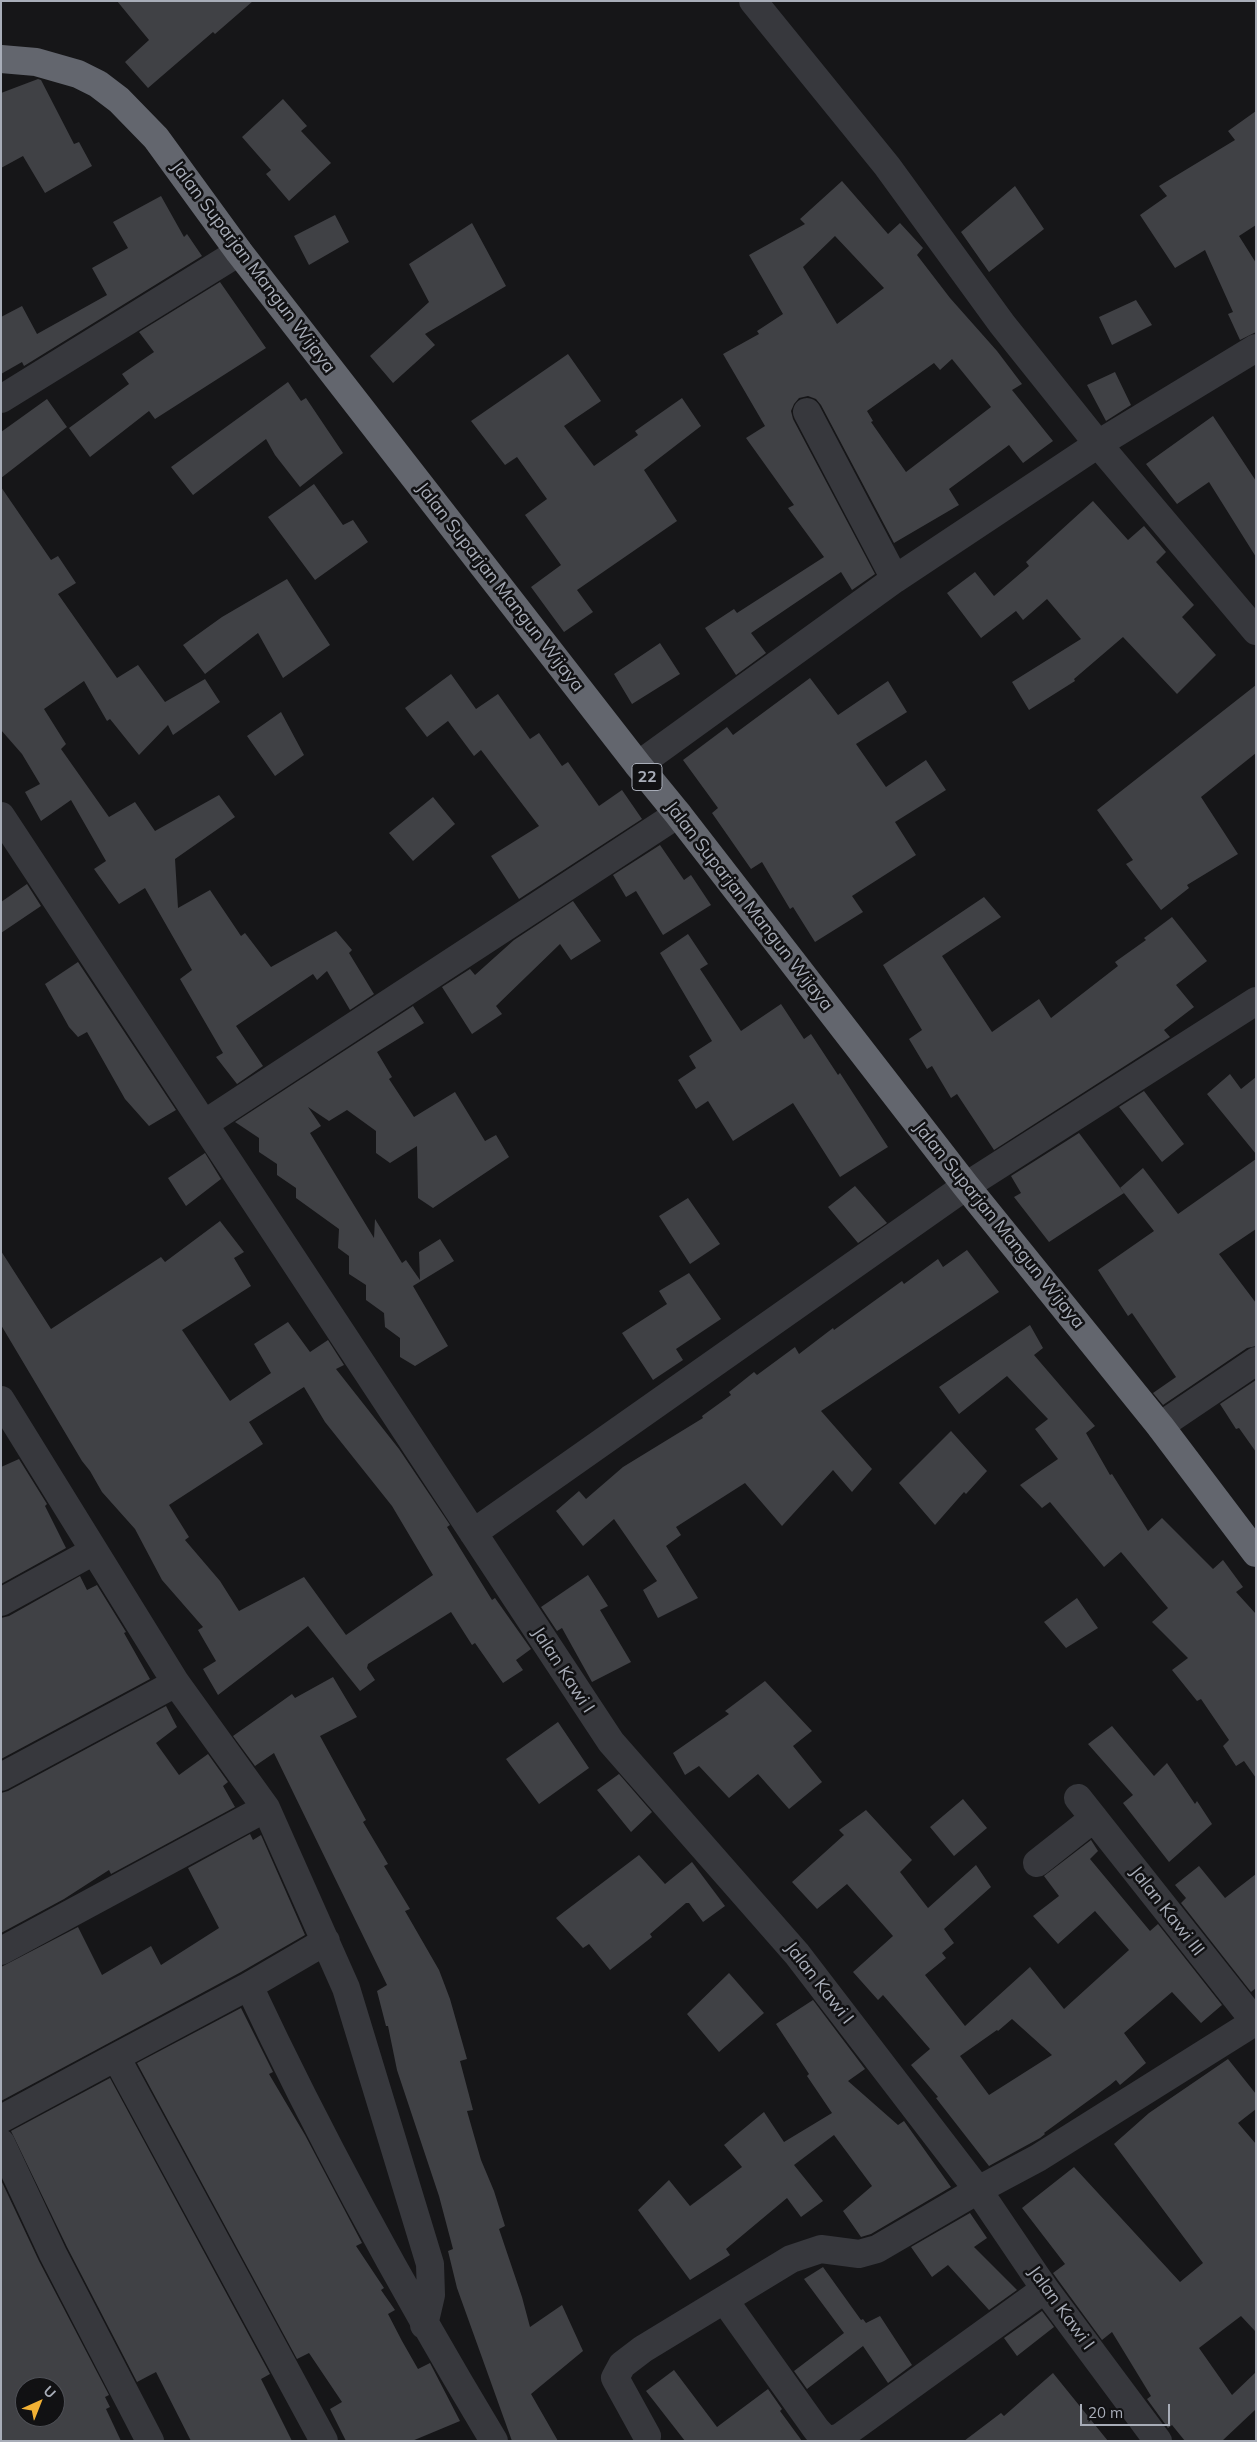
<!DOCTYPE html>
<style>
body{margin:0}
#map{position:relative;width:1257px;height:2442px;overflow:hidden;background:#161618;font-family:Mulish,sans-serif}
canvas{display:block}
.frame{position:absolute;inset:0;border:2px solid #a8adb8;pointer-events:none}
.north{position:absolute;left:15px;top:2377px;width:50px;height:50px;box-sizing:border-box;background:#111113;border:1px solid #4d4f55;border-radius:50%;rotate:44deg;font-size:14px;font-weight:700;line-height:20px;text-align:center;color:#a8adb8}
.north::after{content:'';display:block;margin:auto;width:18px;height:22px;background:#f2b134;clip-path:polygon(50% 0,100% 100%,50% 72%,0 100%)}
.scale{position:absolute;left:1080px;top:2404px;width:90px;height:22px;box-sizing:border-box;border:2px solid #a8adb8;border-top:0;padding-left:6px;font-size:15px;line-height:18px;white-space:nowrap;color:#a8adb8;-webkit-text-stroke:4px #111113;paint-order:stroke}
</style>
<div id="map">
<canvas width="1257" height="2442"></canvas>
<div class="frame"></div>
<div class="north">U</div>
<div class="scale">20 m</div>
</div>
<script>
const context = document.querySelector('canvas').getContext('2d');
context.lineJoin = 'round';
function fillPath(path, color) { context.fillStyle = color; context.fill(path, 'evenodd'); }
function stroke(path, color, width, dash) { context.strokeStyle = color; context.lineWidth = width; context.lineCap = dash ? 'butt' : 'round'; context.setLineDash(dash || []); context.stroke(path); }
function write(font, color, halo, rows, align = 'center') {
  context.font = font + ' Mulish,sans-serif'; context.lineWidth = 5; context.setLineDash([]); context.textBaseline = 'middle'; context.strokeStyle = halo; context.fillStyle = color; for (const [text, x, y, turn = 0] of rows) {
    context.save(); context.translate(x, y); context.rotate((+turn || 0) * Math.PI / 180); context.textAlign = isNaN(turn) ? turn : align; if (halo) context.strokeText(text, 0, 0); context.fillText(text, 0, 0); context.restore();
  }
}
fillPath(new Path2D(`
 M 117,1 L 253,1 L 215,34 L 213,32 L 148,88 L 125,62 L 149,40 Z
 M 38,79 L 41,80 L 74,144 L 79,142 L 92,166 L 45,193 L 23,156 L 1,168 L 1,93 Z
 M 283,99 L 307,126 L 301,131 L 331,163 L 289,201 L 266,174 L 271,170 L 242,137 Z
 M 1256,111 L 1256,225 L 1239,236 L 1256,263 L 1256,332 L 1240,340 L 1228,314 L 1233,312 L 1205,250 L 1175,268 L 1140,215 L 1167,196 L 1159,186 L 1235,140 L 1228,131 Z
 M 842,181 L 888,234 L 900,223 L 923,248 L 917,255 L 950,298 L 997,351 L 1022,384 L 1012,390 L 1053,441 L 1023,463 L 1009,445 L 949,489 L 959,505 L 894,543 L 821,405 L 816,399 L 808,396 L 799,398 L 794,404 L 791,411 L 793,419 L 875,574 L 852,590 L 841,572 L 751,633 L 766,653 L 736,675 L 705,628 L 734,609 L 737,613 L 824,557 L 788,508 L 794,505 L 746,438 L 765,426 L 723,354 L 759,334 L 757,331 L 783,314 L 749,255 L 805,224 L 800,219 ZM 835,236 L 884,288 L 837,324 L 803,267 ZM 952,359 L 991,407 L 906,472 L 871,422 L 873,421 L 867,411 L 934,363 L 940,370 Z
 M 1015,186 L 1044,229 L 989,272 L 961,232 Z
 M 161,196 L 184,237 L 187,234 L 202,256 L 24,366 L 22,362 L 1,374 L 1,317 L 22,306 L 37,334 L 107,295 L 92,268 L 128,248 L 113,222 Z
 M 335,215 L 349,242 L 309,265 L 294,236 Z
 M 472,223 L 506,286 L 425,334 L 435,345 L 393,383 L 370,356 L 429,302 L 409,264 Z
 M 220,282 L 266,348 L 155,419 L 149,411 L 90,457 L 69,428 L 129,384 L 122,374 L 154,352 L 139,332 Z
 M 1136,300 L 1152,325 L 1112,345 L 1099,317 Z
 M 568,354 L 601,401 L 564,426 L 594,466 L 638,435 L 635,431 L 682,398 L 701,426 L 644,470 L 677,521 L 577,590 L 593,612 L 564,632 L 531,587 L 561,565 L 525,515 L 547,499 L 517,457 L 505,465 L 471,421 Z
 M 1115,372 L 1131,405 L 1106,421 L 1087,385 Z
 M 288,382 L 301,401 L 306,398 L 343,453 L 300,487 L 275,455 L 266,439 L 193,495 L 171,467 Z
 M 47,399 L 67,427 L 1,478 L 1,432 Z
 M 1213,416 L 1256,481 L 1256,557 L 1209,482 L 1177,504 L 1146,464 Z
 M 314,484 L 343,525 L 353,520 L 368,542 L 315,580 L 268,517 Z
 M 1,487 L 51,560 L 58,556 L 76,583 L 58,594 L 117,678 L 138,665 L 165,702 L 205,679 L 220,702 L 173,735 L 168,725 L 139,755 L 110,719 L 107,721 L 84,681 L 44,709 L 66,744 L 61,749 L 109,817 L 135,802 L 155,831 L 219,795 L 235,817 L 175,859 L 178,908 L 210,890 L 241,936 L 245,933 L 271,967 L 336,931 L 352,950 L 349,953 L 374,994 L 350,1010 L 327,971 L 317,980 L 313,974 L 236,1026 L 263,1066 L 237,1084 L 216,1057 L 223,1053 L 180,979 L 192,970 L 145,888 L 119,904 L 94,869 L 106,861 L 71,800 L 41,821 L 25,792 L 40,784 L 22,754 L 1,730 Z
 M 1093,501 L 1128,540 L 1144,526 L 1166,552 L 1156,562 L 1194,605 L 1182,617 L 1216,655 L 1177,694 L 1123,637 L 1074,679 L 1075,681 L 1029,710 L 1012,682 L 1081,639 L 1047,599 L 1023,620 L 1016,611 L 981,638 L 947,593 L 975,572 L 994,596 L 1029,566 L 1026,562 Z
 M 287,579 L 330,645 L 283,678 L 258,633 L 205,674 L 183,645 L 222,617 Z
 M 660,643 L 680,674 L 632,704 L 614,674 Z
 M 451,674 L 476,709 L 498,694 L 530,739 L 539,733 L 562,766 L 568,762 L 599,806 L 622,790 L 642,819 L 519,899 L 491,856 L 539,826 L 481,750 L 474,756 L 448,721 L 427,737 L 405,708 Z
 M 810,678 L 838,715 L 888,681 L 907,712 L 856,744 L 886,787 L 926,760 L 946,790 L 895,822 L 916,855 L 852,896 L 863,912 L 815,942 L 793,907 L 790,909 L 762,862 L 751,869 L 712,813 L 718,808 L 683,760 L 727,727 L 733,735 Z
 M 1256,685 L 1256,753 L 1201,797 L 1238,854 L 1187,885 L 1189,888 L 1161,910 L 1126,864 L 1133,860 L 1097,810 Z
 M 281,712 L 304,755 L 275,776 L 247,736 Z
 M 433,797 L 455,824 L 413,861 L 389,833 Z
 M 660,845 L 684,880 L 691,875 L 711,905 L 663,935 L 636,891 L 626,897 L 613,875 Z
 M 27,884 L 41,906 L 1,933 L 1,902 Z
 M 984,897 L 1001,917 L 942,956 L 992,1032 L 1039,999 L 1051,1018 L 1118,966 L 1115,962 L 1146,940 L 1144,938 L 1172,917 L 1207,961 L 1176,985 L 1194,1007 L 1164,1030 L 1170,1037 L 994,1150 L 957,1094 L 951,1098 L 932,1066 L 927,1069 L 909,1039 L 922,1030 L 883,965 Z
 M 573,901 L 601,941 L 571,960 L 560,944 L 496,1006 L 502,1014 L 472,1034 L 442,987 L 470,969 L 475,975 L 514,940 Z
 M 688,934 L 708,964 L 700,969 L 741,1031 L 781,1004 L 804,1039 L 811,1034 L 838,1075 L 840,1073 L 888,1147 L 840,1177 L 793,1103 L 733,1141 L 708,1101 L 696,1109 L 678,1080 L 696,1068 L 689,1056 L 712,1041 L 660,953 Z
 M 78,962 L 176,1110 L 149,1126 L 125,1099 L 87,1032 L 78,1037 L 69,1027 L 45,984 Z
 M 413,1006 L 424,1023 L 377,1052 L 392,1077 L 389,1079 L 414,1117 L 455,1092 L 485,1141 L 496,1135 L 509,1157 L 433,1208 L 418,1198 L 417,1146 L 390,1163 L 376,1153 L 376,1131 L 347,1110 L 329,1121 L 308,1107 L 321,1126 L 310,1133 L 374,1238 L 375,1219 L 402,1263 L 406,1260 L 420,1280 L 419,1252 L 440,1239 L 454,1261 L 413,1286 L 448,1346 L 415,1366 L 400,1357 L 400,1338 L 385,1327 L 384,1313 L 366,1300 L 366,1285 L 349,1274 L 349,1256 L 338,1248 L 339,1229 L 296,1198 L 296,1188 L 277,1175 L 277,1164 L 259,1152 L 259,1138 L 235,1122 Z
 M 1230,1074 L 1241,1089 L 1256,1077 L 1256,1154 L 1207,1094 Z
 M 1144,1091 L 1184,1144 L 1162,1162 L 1119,1107 Z
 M 1079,1133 L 1124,1193 L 1049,1242 L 1014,1197 L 1021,1193 L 1011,1176 Z
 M 205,1153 L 221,1179 L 186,1206 L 168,1178 Z
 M 1256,1159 L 1256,1229 L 1219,1254 L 1256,1303 L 1256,1346 L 1247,1348 L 1163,1405 L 1153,1393 L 1176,1377 L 1132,1313 L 1128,1316 L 1098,1270 L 1154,1231 L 1120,1188 L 1143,1168 L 1178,1214 Z
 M 855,1186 L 887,1223 L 858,1243 L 828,1207 Z
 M 688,1198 L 720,1244 L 690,1264 L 659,1216 Z
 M 220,1221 L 244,1252 L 234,1258 L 251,1286 L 182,1330 L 230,1401 L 271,1373 L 254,1344 L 288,1322 L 310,1352 L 328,1340 L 344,1365 L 336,1369 L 399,1449 L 450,1525 L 447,1527 L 492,1600 L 495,1598 L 531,1649 L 516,1660 L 523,1670 L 503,1683 L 475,1643 L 472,1645 L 451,1612 L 368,1664 L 367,1668 L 375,1680 L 360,1691 L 308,1626 L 218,1695 L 203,1669 L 216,1661 L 198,1630 L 203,1627 L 162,1580 L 135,1529 L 102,1492 L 90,1471 L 82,1461 L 1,1325 L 1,1251 L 51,1329 L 161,1257 L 165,1262 ZM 304,1387 L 325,1422 L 392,1506 L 433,1575 L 346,1635 L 304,1577 L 239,1611 L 220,1581 L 185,1540 L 189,1537 L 169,1505 L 263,1444 L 249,1422 Z
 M 967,1250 L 999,1292 L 821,1411 L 872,1469 L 852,1492 L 833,1470 L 782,1526 L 745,1483 L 676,1527 L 681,1535 L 666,1546 L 698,1598 L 658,1618 L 643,1590 L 657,1581 L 614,1519 L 583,1546 L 556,1511 L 579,1491 L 586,1499 L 623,1467 L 703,1418 L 702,1416 L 731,1395 L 729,1392 L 754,1372 L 757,1375 L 795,1347 L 799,1354 L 833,1328 L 834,1330 L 870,1304 L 902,1281 L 904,1284 L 938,1259 L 943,1267 Z
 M 689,1273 L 721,1319 L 676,1349 L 683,1360 L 653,1380 L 622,1333 L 667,1304 L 659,1291 Z
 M 1030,1325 L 1043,1348 L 1034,1355 L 1095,1426 L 1086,1433 L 1110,1475 L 1112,1474 L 1148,1531 L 1162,1518 L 1213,1569 L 1223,1560 L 1243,1587 L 1236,1592 L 1256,1614 L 1256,1778 L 1244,1761 L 1236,1766 L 1223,1746 L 1229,1740 L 1201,1699 L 1197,1701 L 1172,1670 L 1188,1658 L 1152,1622 L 1168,1608 L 1121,1552 L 1104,1567 L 1050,1502 L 1042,1508 L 1020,1485 L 1058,1459 L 1035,1429 L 1048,1419 L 1007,1376 L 959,1414 L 939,1387 Z
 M 1256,1380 L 1256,1452 L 1239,1428 L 1236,1429 L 1220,1404 Z
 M 951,1431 L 987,1471 L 966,1494 L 964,1492 L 935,1525 L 899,1483 Z
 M 19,1459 L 47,1504 L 45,1506 L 66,1548 L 1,1584 L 1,1467 Z
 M 588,1575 L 608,1606 L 600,1610 L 631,1662 L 592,1682 L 562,1628 L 557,1631 L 541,1607 Z
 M 80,1576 L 87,1590 L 97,1585 L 126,1632 L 124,1633 L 150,1679 L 1,1759 L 1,1618 L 9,1616 Z
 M 1077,1598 L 1098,1628 L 1066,1648 L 1044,1622 Z
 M 333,1677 L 357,1717 L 320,1736 L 366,1820 L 363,1822 L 388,1864 L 384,1866 L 410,1909 L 405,1911 L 439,1970 L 450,1999 L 467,2059 L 460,2061 L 473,2110 L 467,2111 L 481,2160 L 494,2191 L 505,2226 L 499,2229 L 522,2297 L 530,2327 L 562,2305 L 583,2351 L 531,2394 L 558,2441 L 512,2441 L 457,2288 L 448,2251 L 453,2249 L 439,2196 L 397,2070 L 388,2026 L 386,2026 L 377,1991 L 387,1985 L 274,1753 L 255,1766 L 233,1736 L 292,1694 L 295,1698 Z
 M 765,1681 L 812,1731 L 793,1746 L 822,1782 L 789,1809 L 758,1774 L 729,1798 L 699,1766 L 685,1775 L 673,1753 L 729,1714 L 725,1711 Z
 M 166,1706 L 177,1727 L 156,1743 L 179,1775 L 208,1754 L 228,1782 L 223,1786 L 235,1807 L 111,1874 L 109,1870 L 64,1899 L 1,1933 L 1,1793 L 8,1791 Z
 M 558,1722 L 589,1768 L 539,1804 L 506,1759 Z
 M 1112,1726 L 1154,1776 L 1167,1763 L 1195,1804 L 1197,1801 L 1212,1824 L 1169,1862 L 1123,1803 L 1133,1795 L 1088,1744 Z
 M 619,1774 L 652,1812 L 631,1832 L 597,1790 Z
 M 963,1799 L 987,1828 L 954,1856 L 930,1827 Z
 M 866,1810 L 912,1860 L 900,1872 L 928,1908 L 976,1865 L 991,1887 L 944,1929 L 954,1943 L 942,1953 L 946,1958 L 925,1975 L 965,2026 L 1030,1967 L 1064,2009 L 1129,1950 L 1095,1911 L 1058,1944 L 1033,1916 L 1059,1896 L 1044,1876 L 1091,1840 L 1098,1851 L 1090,1859 L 1150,1931 L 1158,1924 L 1222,2005 L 1201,2023 L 1172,1992 L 1124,2033 L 1146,2063 L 1120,2085 L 1116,2080 L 1110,2085 L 1044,2133 L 1045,2134 L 1040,2138 L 989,2166 L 936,2098 L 938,2097 L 911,2065 L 930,2049 L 883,1995 L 878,2000 L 853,1972 L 893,1936 L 847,1884 L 817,1909 L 792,1882 L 844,1835 L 839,1830 ZM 1012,2019 L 1052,2055 L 989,2095 L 960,2056 L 997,2030 L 998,2031 Z
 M 250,1834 L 253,1840 L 261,1835 L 305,1935 L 241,1972 L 1,2101 L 1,1967 L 78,1927 L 102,1975 L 151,1946 L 161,1965 L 219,1928 L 188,1868 Z
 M 639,1855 L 665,1884 L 692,1862 L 725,1906 L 703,1922 L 689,1903 L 686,1903 L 650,1934 L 652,1937 L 610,1970 L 589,1944 L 583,1948 L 556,1918 Z
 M 1199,1866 L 1225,1898 L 1256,1874 L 1256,1988 L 1251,1992 L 1181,1903 L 1186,1898 L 1175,1885 Z
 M 729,1973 L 764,2013 L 719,2052 L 687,2014 Z
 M 813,2000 L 865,2069 L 848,2081 L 898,2125 L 904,2121 L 951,2187 L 871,2234 L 861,2237 L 843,2211 L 872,2186 L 834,2135 L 794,2165 L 823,2201 L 801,2217 L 787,2198 L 726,2249 L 730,2255 L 690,2280 L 638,2210 L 669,2180 L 690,2206 L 742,2167 L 724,2145 L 764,2112 L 784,2142 L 832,2113 L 807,2076 L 809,2074 L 776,2024 Z
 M 241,2008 L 273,2072 L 269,2074 L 305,2135 L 362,2243 L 356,2246 L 384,2288 L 381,2290 L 395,2310 L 388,2314 L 402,2341 L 418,2369 L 430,2363 L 460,2421 L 412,2441 L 346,2441 L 330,2409 L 342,2402 L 309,2353 L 297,2359 L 137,2063 Z
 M 1228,2059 L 1256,2094 L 1256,2109 L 1238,2123 L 1256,2144 L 1256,2332 L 1241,2316 L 1199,2348 L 1232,2395 L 1256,2372 L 1256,2409 L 1222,2441 L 1185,2441 L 1172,2425 L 1168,2428 L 1147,2399 L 1151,2396 L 1112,2332 L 1102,2340 L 1058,2280 L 1053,2273 L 1065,2264 L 1022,2208 L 1074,2167 L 1180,2282 L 1203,2263 L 1114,2144 L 1149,2113 Z
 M 110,2078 L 270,2374 L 261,2379 L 292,2441 L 191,2441 L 156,2372 L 137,2382 L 67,2247 L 11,2131 Z
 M 1,2180 L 39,2261 L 109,2395 L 105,2397 L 110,2407 L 106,2409 L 121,2441 L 1,2441 ZM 25,2387 L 55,2387 L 55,2417 L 25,2417 Z
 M 970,2213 L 987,2238 L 974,2247 L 1017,2290 L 989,2310 L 948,2265 L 932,2277 L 911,2247 Z
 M 823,2267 L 861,2320 L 863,2319 L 866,2323 L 880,2316 L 912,2365 L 888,2383 L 863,2346 L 807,2389 L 794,2371 L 844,2333 L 804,2279 Z
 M 1042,2311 L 1054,2327 L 1017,2356 L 1004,2338 Z
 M 674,2370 L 717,2427 L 768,2389 L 782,2409 L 780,2411 L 802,2441 L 685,2441 L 646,2391 Z
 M 1053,2373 L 1108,2441 L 964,2441 L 1001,2413 L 1004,2416 Z`), '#404145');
stroke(new Path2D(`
 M 753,1 L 887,166 L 1002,324 L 1098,444 L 1256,631
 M 1,399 L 239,252
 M 807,412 L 895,579
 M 638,765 L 895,579 L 1098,444 L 1256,348
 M 1,816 L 611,1742 L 797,1954 L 978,2190 L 1045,2289 L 1158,2441
 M 204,1124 L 678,814
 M 1,1400 L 176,1683 L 266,1808 L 346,1988 L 430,2264 L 431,2295 L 424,2325
 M 1160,1426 L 1256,1361
 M 473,1533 L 966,1186 L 1256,1001
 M 1,1602 L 94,1551
 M 1,1777 L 176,1683
 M 1078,1798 L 1256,2023
 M 1037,1863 L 1094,1818
 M 1,1951 L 266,1808
 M 249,1986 C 322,2142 405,2293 494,2441
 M 1,2119 L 116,2057
 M 1,2143 L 53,2254 L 150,2441
 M 725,2301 L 816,2429 C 824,2438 828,2442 840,2437 L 1045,2289
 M 647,2436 L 615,2378 L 622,2365 L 643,2349 L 791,2259 L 821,2249 L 859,2254 L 877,2249 L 978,2190 L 1038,2158 L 1256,2021
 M 324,2441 L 116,2057 L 249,1986 L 326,1941`), '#37383d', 28);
stroke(new Path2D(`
 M 1,59 L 36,62 L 78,74 L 98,84 L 119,100 L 156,138 L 239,252 L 638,765 L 678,814 L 966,1186 L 1160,1426 L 1256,1553`), '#63666e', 28);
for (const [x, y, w] of [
 [647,777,30]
]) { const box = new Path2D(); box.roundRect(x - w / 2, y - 13.5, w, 27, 4); context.fillStyle = '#111113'; context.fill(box); stroke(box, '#a8adb8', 1); }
write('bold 16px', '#a8adb8', null, [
 ["22",647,777]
]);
write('18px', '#a8adb8', '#111113', [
 ["Jalan Suparjan Mangun Wijaya",253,267,53],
 ["Jalan Suparjan Mangun Wijaya",500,587,52],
 ["Jalan Suparjan Mangun Wijaya",749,906,52],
 ["Jalan Suparjan Mangun Wijaya",999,1225,51],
 ["Jalan Kawi I",563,1670,57],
 ["Jalan Kawi III",1167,1911,52],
 ["Jalan Kawi I",819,1983,52],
 ["Jalan Kawi I",1061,2308,54]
]);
</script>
